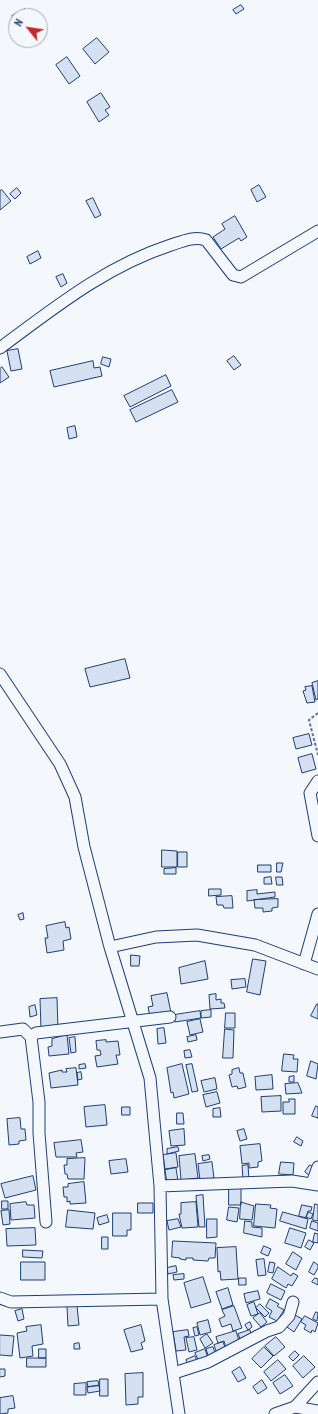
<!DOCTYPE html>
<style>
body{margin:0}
#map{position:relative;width:318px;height:1414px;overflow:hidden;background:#f4f7fb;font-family:"PT Sans Narrow",sans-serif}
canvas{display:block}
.north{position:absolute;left:8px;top:8px;width:40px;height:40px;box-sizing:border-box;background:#f4f7fb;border:1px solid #9eadc5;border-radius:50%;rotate:300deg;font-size:11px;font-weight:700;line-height:16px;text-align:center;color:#1d3f73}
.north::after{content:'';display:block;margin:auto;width:14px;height:18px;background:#c62828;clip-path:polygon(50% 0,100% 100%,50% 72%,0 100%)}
</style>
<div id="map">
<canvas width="318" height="1414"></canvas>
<div class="north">N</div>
</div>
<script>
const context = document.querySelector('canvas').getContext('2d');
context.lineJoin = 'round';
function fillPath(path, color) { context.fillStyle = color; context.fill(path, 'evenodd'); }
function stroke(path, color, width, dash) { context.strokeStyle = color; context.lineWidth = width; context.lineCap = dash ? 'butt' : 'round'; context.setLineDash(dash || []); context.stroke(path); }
const building = new Path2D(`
 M 241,5 L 244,9 L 236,14 L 233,10 Z
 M 25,9 L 28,16 L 16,16 L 16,24 L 12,16 Z
 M 97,38 L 109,52 L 95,64 L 83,49 Z
 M 67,57 L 80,76 L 69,84 L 56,65 Z
 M 101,93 L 110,107 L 105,110 L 109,115 L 99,122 L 87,102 Z
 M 259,185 L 266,197 L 257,202 L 251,190 Z
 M 17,188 L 21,193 L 15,199 L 10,194 Z
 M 2,190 L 11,201 L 0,210 L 0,191 Z
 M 93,198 L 101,215 L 95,218 L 86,201 Z
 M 235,216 L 247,237 L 241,241 L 239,238 L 221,249 L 213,237 L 225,229 L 222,224 Z
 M 38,251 L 41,258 L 30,264 L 27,257 Z
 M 63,274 L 67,283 L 61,287 L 56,277 Z
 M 18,349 L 22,369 L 11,371 L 7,351 Z
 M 234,356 L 241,365 L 234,370 L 227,361 Z
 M 103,357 L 111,359 L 109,367 L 101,364 Z
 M 93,361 L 94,368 L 100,367 L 102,376 L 54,387 L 50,371 Z
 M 2,367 L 9,377 L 0,383 L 0,369 Z
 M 166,375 L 171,386 L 130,407 L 124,396 Z
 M 172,390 L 178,402 L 136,422 L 130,410 Z
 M 75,426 L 77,437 L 69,439 L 67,428 Z
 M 125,659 L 130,678 L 90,687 L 85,669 Z
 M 318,681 L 318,699 L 316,700 L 312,683 Z
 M 312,686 L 315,702 L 307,703 L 303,691 L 306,690 L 305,687 Z
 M 309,734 L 312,745 L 296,749 L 293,738 Z
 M 312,754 L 316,769 L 302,773 L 298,758 Z
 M 162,850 L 177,851 L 177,867 L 162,867 Z
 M 178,852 L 187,852 L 187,867 L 178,867 Z
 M 277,863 L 283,863 L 281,872 L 277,872 Z
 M 258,865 L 271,865 L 271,872 L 258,872 Z
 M 176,868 L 176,874 L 164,874 L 164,869 Z
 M 271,877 L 272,884 L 264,884 L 264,878 Z
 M 276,877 L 282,877 L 283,885 L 277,885 Z
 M 209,889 L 221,889 L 221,895 L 209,896 Z
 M 257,890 L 257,894 L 275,892 L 275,897 L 247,901 L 247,891 Z
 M 232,896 L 233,908 L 224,908 L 223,905 L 217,905 L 216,897 Z
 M 278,899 L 278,907 L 272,908 L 272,911 L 263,912 L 263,908 L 255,908 L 254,900 Z
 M 23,913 L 24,919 L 20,920 L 18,915 Z
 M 65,922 L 66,928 L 69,927 L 71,939 L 63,941 L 64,950 L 47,953 L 45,938 L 48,938 L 46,926 Z
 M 131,955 L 140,956 L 139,966 L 131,966 Z
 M 253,959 L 266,961 L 260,995 L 247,992 Z
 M 205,961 L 208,979 L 181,984 L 179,968 Z
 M 245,979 L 246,987 L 232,989 L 231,980 Z
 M 167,993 L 171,1013 L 150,1017 L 148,1007 L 153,1006 L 151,996 Z
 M 216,994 L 216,1000 L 221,999 L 221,1003 L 224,1003 L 225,1008 L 210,1009 L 209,995 Z
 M 57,998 L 58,1029 L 41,1029 L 40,999 Z
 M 317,1004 L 318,1004 L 318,1019 L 311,1016 Z
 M 35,1005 L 37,1015 L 30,1017 L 29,1007 Z
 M 211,1010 L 211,1017 L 201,1018 L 201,1011 Z
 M 200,1011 L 201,1018 L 175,1022 L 174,1015 Z
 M 226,1013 L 235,1013 L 235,1028 L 225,1028 Z
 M 200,1019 L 203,1032 L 190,1035 L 187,1022 Z
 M 164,1028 L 166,1043 L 158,1044 L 157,1029 Z
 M 225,1029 L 234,1030 L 233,1058 L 223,1058 Z
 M 67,1035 L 69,1054 L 49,1056 L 48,1047 L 52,1046 L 52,1039 Z
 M 196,1035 L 197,1040 L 188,1042 L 187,1037 Z
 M 75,1037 L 76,1052 L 71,1053 L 69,1038 Z
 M 106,1040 L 106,1042 L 118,1041 L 120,1055 L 116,1055 L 118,1064 L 97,1067 L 95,1056 L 101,1055 L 100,1050 L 97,1050 L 96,1041 Z
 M 190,1050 L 192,1057 L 185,1058 L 184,1051 Z
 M 284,1054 L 294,1055 L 293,1059 L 298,1059 L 297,1072 L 282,1071 Z
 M 311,1061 L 318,1064 L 316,1079 L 307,1076 Z
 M 85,1064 L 86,1068 L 79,1069 L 79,1065 Z
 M 182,1064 L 189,1094 L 174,1098 L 173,1092 L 171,1093 L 167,1068 Z
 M 192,1064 L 198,1091 L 192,1092 L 186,1065 Z
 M 76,1068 L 78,1085 L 51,1088 L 49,1073 L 62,1070 L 62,1072 L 67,1072 L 66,1069 Z
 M 239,1068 L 240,1073 L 243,1073 L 246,1087 L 238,1089 L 237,1086 L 232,1087 L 229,1075 L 232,1074 L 232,1070 Z
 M 81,1072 L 82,1079 L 78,1080 L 77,1073 Z
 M 272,1075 L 273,1089 L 256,1090 L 255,1077 Z
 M 294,1076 L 294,1082 L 289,1082 L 289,1077 Z
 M 215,1078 L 217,1089 L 204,1092 L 201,1081 Z
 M 298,1083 L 302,1093 L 286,1094 L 285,1084 Z
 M 217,1092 L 220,1103 L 206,1107 L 203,1095 Z
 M 281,1096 L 281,1111 L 262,1112 L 261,1097 Z
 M 289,1099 L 295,1099 L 295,1114 L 283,1114 L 283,1102 L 289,1102 Z
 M 105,1105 L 107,1125 L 86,1127 L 84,1107 Z
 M 316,1106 L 318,1107 L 318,1118 L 312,1116 Z
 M 122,1107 L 130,1107 L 130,1115 L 122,1115 Z
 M 220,1108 L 221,1117 L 213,1117 L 213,1109 Z
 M 177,1113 L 183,1113 L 184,1124 L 177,1124 Z
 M 20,1118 L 21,1129 L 25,1129 L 26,1140 L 19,1141 L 19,1144 L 9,1145 L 7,1119 Z
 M 184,1129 L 185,1145 L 171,1146 L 169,1131 Z
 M 244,1129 L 247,1139 L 240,1141 L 237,1131 Z
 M 297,1137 L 303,1141 L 301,1146 L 294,1142 Z
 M 81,1140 L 83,1152 L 76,1153 L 77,1157 L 56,1157 L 54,1143 Z
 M 260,1144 L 262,1161 L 258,1162 L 258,1167 L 249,1168 L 249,1163 L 242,1164 L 240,1146 Z
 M 178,1147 L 179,1151 L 167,1154 L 167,1149 Z
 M 176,1153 L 178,1167 L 165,1169 L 163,1155 Z
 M 195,1154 L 198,1178 L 181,1180 L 179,1156 Z
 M 209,1155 L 210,1159 L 203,1161 L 202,1156 Z
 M 85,1158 L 84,1179 L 68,1179 L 67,1174 L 65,1174 L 64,1165 L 67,1165 L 67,1159 Z
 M 126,1159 L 128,1172 L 111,1174 L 109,1161 Z
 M 212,1162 L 214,1178 L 200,1180 L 198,1164 Z
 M 281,1162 L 294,1163 L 293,1175 L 279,1174 Z
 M 248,1165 L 249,1179 L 243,1179 L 242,1166 Z
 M 310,1165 L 314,1167 L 309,1175 L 305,1172 Z
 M 176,1168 L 178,1181 L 167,1183 L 165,1170 Z
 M 33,1176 L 36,1190 L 5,1198 L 1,1184 Z
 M 84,1182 L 86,1203 L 70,1204 L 70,1201 L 67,1202 L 67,1197 L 64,1197 L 63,1187 L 68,1187 L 68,1184 Z
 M 229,1188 L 241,1188 L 241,1205 L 229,1205 Z
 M 203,1195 L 205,1227 L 199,1227 L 196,1196 Z
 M 2,1201 L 8,1201 L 8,1209 L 2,1209 Z
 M 26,1202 L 27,1205 L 34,1205 L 35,1218 L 11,1220 L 10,1204 Z
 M 196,1202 L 198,1227 L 182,1228 L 179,1214 L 181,1214 L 181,1203 Z
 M 241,1202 L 254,1206 L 252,1220 L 240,1219 Z
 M 138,1203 L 153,1203 L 153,1213 L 138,1213 Z
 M 256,1204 L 271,1205 L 270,1208 L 277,1209 L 275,1228 L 254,1226 Z
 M 315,1204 L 318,1205 L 318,1221 L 313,1220 Z
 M 302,1205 L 312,1207 L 311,1211 L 308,1211 L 306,1218 L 299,1216 Z
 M 229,1207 L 239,1208 L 237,1222 L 227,1220 Z
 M 9,1210 L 10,1224 L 3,1225 L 1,1211 Z
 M 68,1210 L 95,1213 L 93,1229 L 66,1227 Z
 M 283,1212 L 308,1219 L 306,1229 L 280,1221 Z
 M 309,1212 L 313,1214 L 311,1219 L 306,1217 Z
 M 113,1213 L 131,1213 L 131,1230 L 127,1230 L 127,1236 L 113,1236 Z
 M 107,1215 L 109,1222 L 99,1225 L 97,1218 Z
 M 178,1219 L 181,1227 L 169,1230 L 167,1221 Z
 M 207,1219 L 217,1219 L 217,1237 L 207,1238 Z
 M 245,1221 L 252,1222 L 252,1227 L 262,1228 L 262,1237 L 244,1233 Z
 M 312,1221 L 318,1223 L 318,1231 L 310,1228 Z
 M 35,1228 L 36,1245 L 7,1246 L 6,1229 Z
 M 290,1228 L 306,1233 L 301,1248 L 285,1243 Z
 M 315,1233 L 318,1234 L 318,1243 L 313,1242 Z
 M 102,1237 L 108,1237 L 108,1249 L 102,1249 Z
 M 309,1240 L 314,1243 L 310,1250 L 305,1247 Z
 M 173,1241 L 216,1243 L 215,1258 L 209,1258 L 208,1261 L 193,1260 L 193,1258 L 186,1258 L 186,1260 L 180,1259 L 180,1258 L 172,1257 Z
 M 264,1246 L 271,1249 L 268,1256 L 261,1253 Z
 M 236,1247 L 238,1279 L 221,1280 L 220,1271 L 218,1272 L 217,1248 Z
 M 23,1250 L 43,1251 L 42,1258 L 23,1257 Z
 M 293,1252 L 302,1258 L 296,1270 L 286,1264 Z
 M 264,1259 L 266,1275 L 258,1276 L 256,1260 Z
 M 21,1262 L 45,1262 L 45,1280 L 21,1280 Z
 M 270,1262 L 275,1263 L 273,1273 L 268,1272 Z
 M 314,1262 L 318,1265 L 318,1268 L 314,1275 L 309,1272 Z
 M 176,1266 L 177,1272 L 168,1274 L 167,1268 Z
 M 278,1267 L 291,1276 L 293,1273 L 298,1276 L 292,1286 L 288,1284 L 286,1288 L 272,1279 Z
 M 184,1274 L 184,1279 L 174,1280 L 173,1275 Z
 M 203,1277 L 211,1302 L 191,1308 L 184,1283 Z
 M 239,1278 L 246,1278 L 246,1285 L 239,1285 Z
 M 315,1278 L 318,1279 L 318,1285 L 312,1282 Z
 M 271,1284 L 285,1291 L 281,1300 L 267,1293 Z
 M 228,1288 L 233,1305 L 222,1309 L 216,1292 Z
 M 258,1291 L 260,1299 L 246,1303 L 244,1294 Z
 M 270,1299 L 279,1304 L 277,1306 L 284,1310 L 277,1321 L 269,1317 L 272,1311 L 266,1307 Z
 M 254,1302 L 258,1314 L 251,1316 L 247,1305 Z
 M 260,1304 L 269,1313 L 265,1317 L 256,1308 Z
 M 77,1306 L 79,1325 L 68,1326 L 67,1307 Z
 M 234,1306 L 242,1328 L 233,1331 L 231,1324 L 222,1327 L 219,1319 L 225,1316 L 222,1310 Z
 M 22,1309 L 24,1319 L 18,1321 L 15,1311 Z
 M 316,1312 L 318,1313 L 317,1321 L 313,1319 Z
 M 260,1313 L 267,1322 L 261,1327 L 253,1318 Z
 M 295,1315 L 302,1319 L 294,1332 L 287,1327 Z
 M 305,1316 L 318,1323 L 315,1332 L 312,1330 L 311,1333 L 304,1329 L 306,1325 L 301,1322 Z
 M 208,1320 L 211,1332 L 200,1335 L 197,1323 Z
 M 250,1322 L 252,1327 L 248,1330 L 245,1325 Z
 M 41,1325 L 43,1344 L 32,1346 L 33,1356 L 20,1358 L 17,1333 L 27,1331 L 26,1327 Z
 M 141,1325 L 145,1341 L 141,1343 L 143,1349 L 131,1352 L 124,1330 Z
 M 197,1327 L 199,1335 L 195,1336 L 193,1328 Z
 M 188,1330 L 189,1336 L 184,1337 L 186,1350 L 176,1351 L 173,1332 Z
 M 250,1330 L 252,1337 L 241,1341 L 238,1334 Z
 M 236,1331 L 240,1344 L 226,1348 L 224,1341 L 218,1343 L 216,1337 Z
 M 207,1334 L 213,1343 L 205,1348 L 200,1339 Z
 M 0,1335 L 14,1336 L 12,1356 L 0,1355 Z
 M 194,1337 L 197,1350 L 189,1352 L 186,1338 Z
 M 276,1337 L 285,1347 L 274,1356 L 265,1346 Z
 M 223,1342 L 227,1352 L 218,1356 L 214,1345 Z
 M 79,1343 L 80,1349 L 74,1349 L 74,1344 Z
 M 213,1347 L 216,1355 L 209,1358 L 206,1349 Z
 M 264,1347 L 273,1356 L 261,1368 L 252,1359 Z
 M 39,1349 L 46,1349 L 46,1358 L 39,1358 Z
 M 205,1349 L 209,1361 L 200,1364 L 195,1353 Z
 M 295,1351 L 299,1355 L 293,1361 L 289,1357 Z
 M 195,1356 L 199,1365 L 190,1369 L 186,1360 Z
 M 304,1356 L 315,1367 L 303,1378 L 293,1366 Z
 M 27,1358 L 46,1358 L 46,1367 L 27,1367 Z
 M 278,1360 L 286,1369 L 271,1381 L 264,1372 Z
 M 240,1367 L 246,1378 L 238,1382 L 232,1372 Z
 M 0,1369 L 5,1369 L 5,1376 L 0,1377 Z
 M 143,1373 L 143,1397 L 138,1397 L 138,1404 L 126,1405 L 125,1374 Z
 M 285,1375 L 293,1386 L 280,1394 L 273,1383 Z
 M 100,1379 L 108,1379 L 108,1396 L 100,1396 Z
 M 262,1380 L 267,1388 L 258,1394 L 253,1387 Z
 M 98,1381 L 99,1385 L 88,1387 L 87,1382 Z
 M 86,1383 L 86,1395 L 74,1395 L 74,1384 Z
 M 99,1386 L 100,1391 L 88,1393 L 87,1387 Z
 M 13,1396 L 15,1408 L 8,1409 L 8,1413 L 0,1414 L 0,1398 Z`);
fillPath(building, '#d5e0f0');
stroke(building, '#1d3f73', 1);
const minor = new Path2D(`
 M 0,348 C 54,308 106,266 171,245 C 183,241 194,236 206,240 L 233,275 L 241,277 L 318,231
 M 0,674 L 60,764 L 75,797 L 84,847 L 110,947 L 150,1078 L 160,1186 L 162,1299 L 179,1414
 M 318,781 L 310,793 L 318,836
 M 110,947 L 156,937 L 197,935 L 255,945 L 318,969
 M 304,964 L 318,914
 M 0,1032 L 23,1029 L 31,1037
 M 312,1183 L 318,1167
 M 160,1186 L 292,1181 L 318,1185
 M 46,1222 L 39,1133 L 39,1102 L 31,1037 L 36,1033 L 170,1017
 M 0,1298 L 11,1302 L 162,1299
 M 174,1373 L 208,1362 L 267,1331 L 279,1327 L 289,1316 L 293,1302
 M 295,1407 L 318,1411
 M 275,1414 L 295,1407 L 318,1382`);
stroke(minor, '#1d3f73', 13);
stroke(new Path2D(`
 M 318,713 L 309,720 L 318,755`), '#5e769c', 2, [3, 2]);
stroke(minor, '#f4f7fb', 11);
</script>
